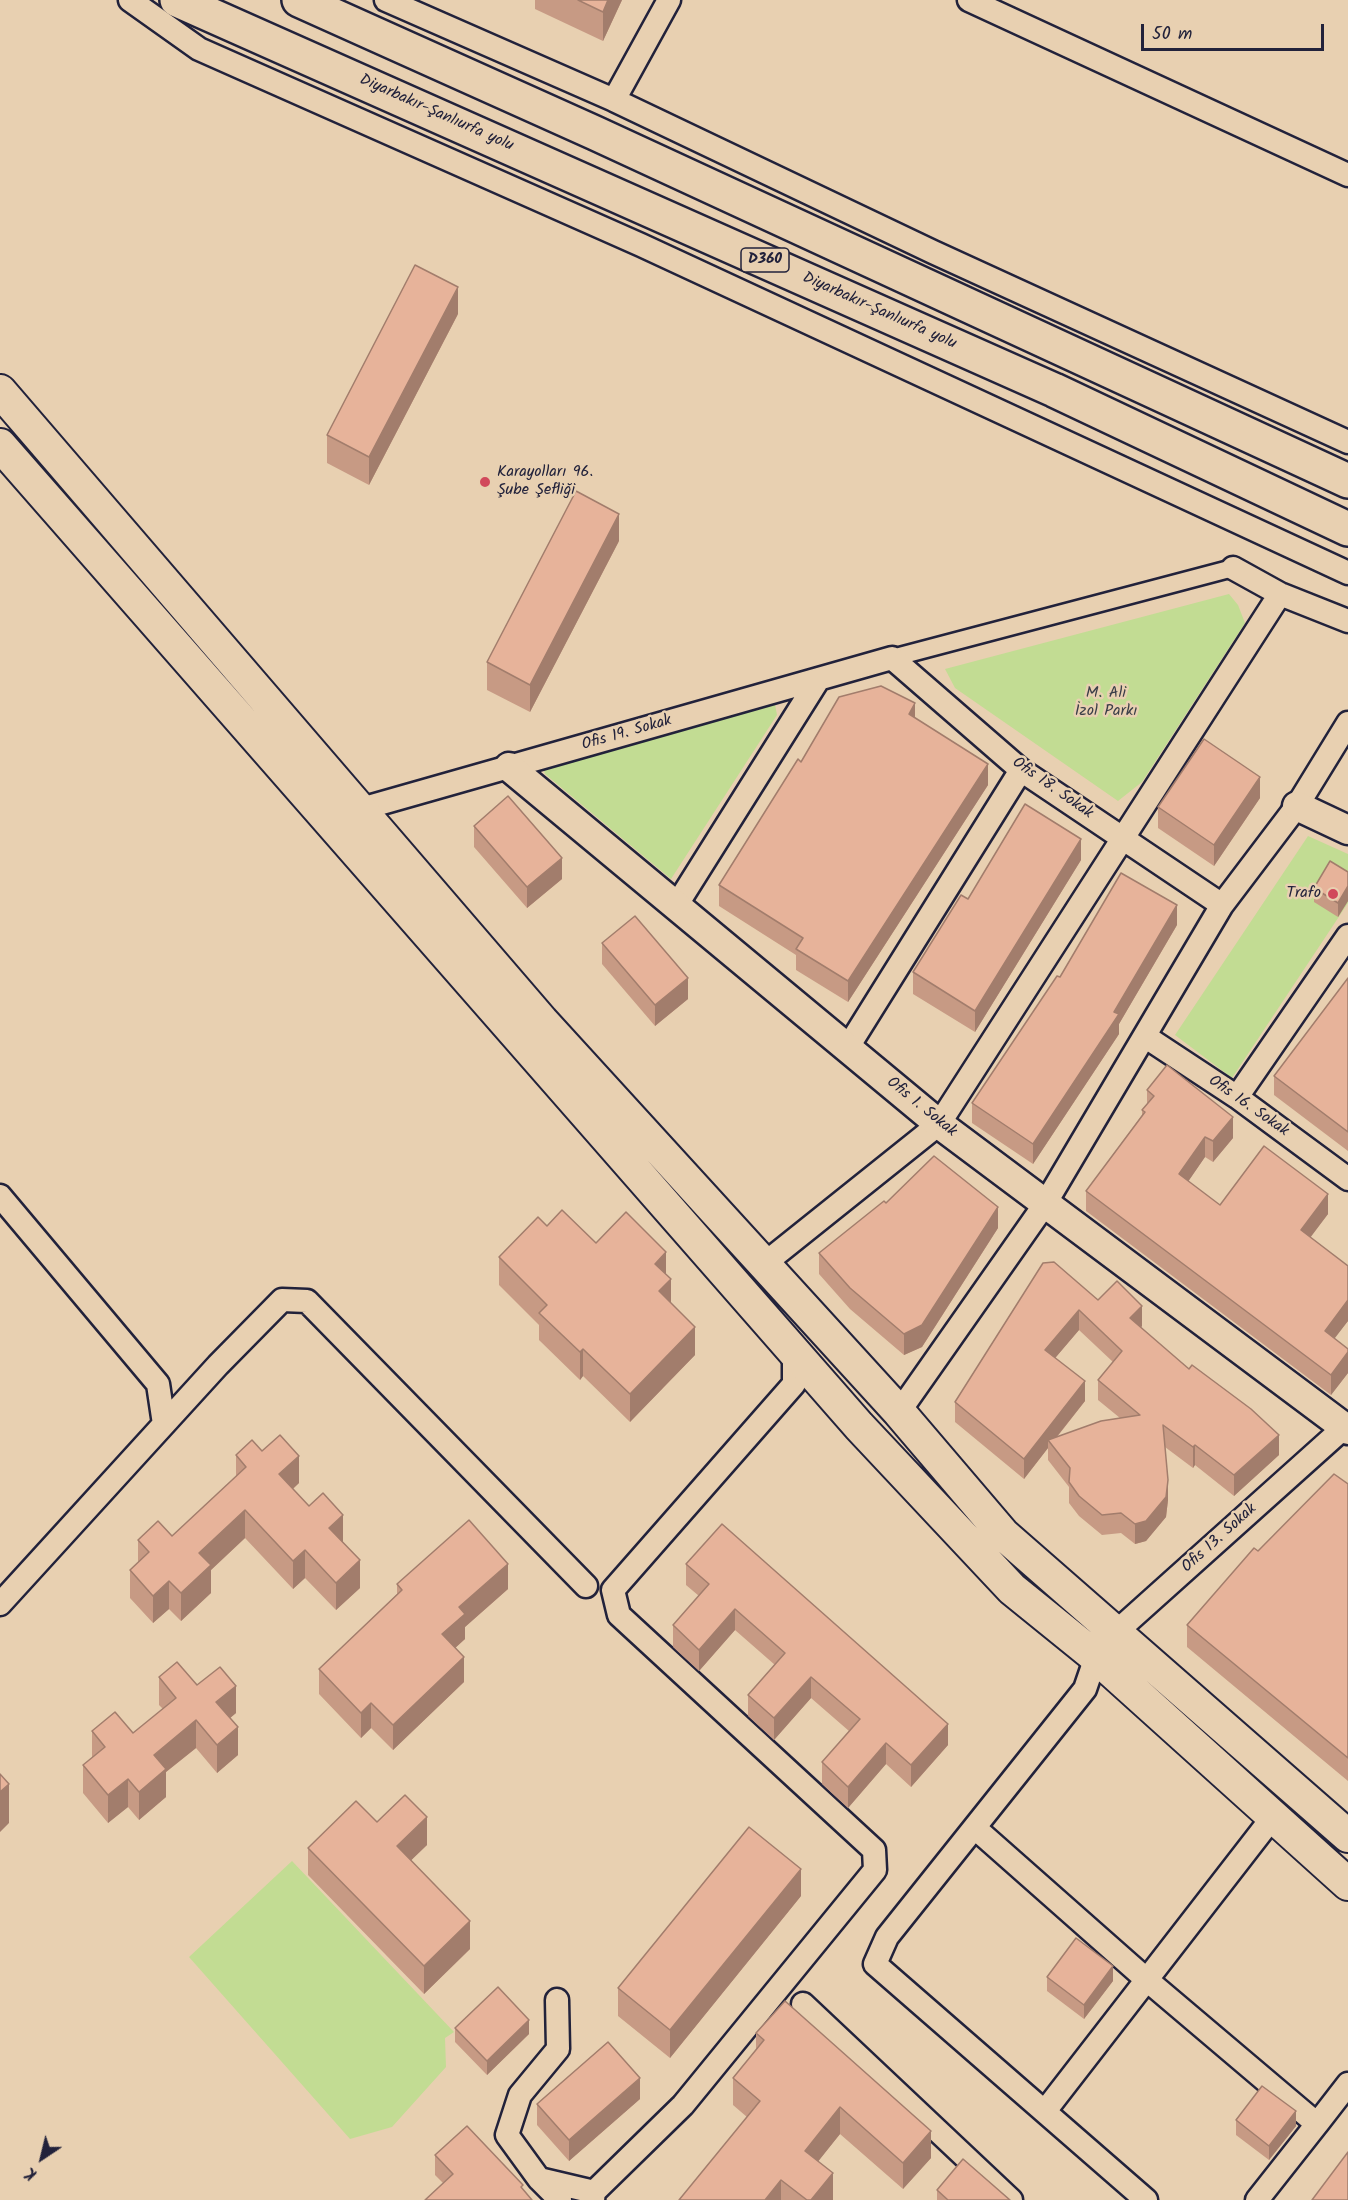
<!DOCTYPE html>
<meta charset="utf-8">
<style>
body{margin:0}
#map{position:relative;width:1348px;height:2200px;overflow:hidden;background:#e8d0b1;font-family:Kalam,sans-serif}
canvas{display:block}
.north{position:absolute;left:12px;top:2128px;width:60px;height:60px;-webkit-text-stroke:4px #e8d0b1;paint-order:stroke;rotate:215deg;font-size:16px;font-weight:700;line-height:24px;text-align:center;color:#22223b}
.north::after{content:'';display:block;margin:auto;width:21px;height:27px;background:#22223b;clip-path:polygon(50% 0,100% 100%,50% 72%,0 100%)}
.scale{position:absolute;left:1141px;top:24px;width:183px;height:27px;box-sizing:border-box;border:3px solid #22223b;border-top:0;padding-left:8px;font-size:18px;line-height:21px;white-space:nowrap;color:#22223b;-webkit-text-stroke:4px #e8d0b1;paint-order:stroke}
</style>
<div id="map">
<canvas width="1348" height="2200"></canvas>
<div class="north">K</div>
<div class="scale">50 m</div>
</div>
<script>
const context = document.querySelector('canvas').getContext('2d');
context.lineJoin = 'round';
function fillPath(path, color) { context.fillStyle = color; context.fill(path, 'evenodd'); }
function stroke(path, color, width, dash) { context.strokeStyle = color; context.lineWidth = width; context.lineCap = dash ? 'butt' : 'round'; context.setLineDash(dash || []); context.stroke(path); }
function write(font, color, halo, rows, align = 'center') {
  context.font = font + ' Kalam,sans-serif'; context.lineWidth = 5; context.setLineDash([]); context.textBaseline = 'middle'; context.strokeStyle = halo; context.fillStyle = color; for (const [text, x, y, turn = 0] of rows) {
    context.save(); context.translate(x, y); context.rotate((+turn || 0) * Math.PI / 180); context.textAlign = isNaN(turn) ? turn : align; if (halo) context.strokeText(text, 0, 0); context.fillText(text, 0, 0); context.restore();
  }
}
fillPath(new Path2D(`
 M 1229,594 L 1238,605 L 1245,623 L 1142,782 L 1118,801 L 955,688 L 945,669 Z
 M 774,699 L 777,715 L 671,879 L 545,774 L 542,765 Z
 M 1308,836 L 1348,854 L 1348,903 L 1232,1078 L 1175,1035 Z
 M 292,1861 L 454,2032 L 445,2038 L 446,2067 L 392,2127 L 350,2139 L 189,1957 Z`), '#c2dc93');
const pedestrian = new Path2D(`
 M 892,658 L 1233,568`);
const minor = new Path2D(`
 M 130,0 L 199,49 L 641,245 L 1348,573
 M 386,0 L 614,100 L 933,252 L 1348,442
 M 969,0 L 1348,175
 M 614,100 L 669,0
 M 1233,568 L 1280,594 L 1348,621
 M 361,809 L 892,658 L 1021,770 L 1222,905
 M 676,906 L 818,680
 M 1146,1037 L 1237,1097 L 1348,1179
 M 848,1047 L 1021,770
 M 1237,1097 L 1348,936
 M 0,1196 L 158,1384 L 164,1424
 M 764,1264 L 939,1124 L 1280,594
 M 899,1412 L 1045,1204 L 1222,905 L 1297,806 L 1348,723
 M 0,1604 L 218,1365 L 282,1300 L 307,1301 L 586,1586
 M 975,1828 L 1147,1980 L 1317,2124 L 1257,2200
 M 803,2004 L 1011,2200
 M 1045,2111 L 1272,1818
 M 1317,2124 L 1348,2084
 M 539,2179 L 507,2135 L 520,2095 L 558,2049 L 557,2000
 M 560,2200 L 539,2179 L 594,2192
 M 593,2200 L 594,2192 L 683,2105 L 875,1870 L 874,1850 L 619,1615 L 613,1590 L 794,1384 L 794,1351
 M 1146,2200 L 875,1964 L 887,1937 L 1085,1689 L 1096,1657 L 1115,1633 L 1348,1424`);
const tertiary = new Path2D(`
 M 509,767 L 939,1124 L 1348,1430
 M 1297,806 L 1348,830`);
const secondary = new Path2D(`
 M 0,391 L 542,1021 L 899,1412 L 1003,1534 L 1348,1836
 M 0,445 L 859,1426 L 1012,1589 L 1096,1657 L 1348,1884`);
const trunk = new Path2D(`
 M 177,0 L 1054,390 L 1348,529
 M 299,0 L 595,133 L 1348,481`);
stroke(pedestrian, '#22223b', 21);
stroke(minor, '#22223b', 27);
stroke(tertiary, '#22223b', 33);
stroke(secondary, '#22223b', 36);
stroke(trunk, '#22223b', 38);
stroke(pedestrian, '#e8d0b1', 16);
stroke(minor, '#e8d0b1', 22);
stroke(tertiary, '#e8d0b1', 28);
stroke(secondary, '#e8d0b1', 32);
stroke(trunk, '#e8d0b1', 33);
fillPath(new Path2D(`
 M 535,0 L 622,0 L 603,41 L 535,9 Z
 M 458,314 L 369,485 L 327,463 L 327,435 Z
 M 619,541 L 530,712 L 487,690 L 487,662 Z
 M 915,718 L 988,785 L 848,1002 L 796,970 L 796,955 L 719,906 L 719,885 L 801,762 Z
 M 1260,798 L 1214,866 L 1158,828 L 1158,807 Z
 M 474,826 L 562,879 L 527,908 L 474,847 Z
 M 1081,860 L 975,1032 L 913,994 L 913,972 L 968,899 Z
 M 1348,872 L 1348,901 L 1338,917 L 1314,902 L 1314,888 Z
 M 1177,925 L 1119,1024 L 1119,1034 L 1033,1164 L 972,1123 L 972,1103 L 1060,977 Z
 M 602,943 L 688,999 L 655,1026 L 602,964 Z
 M 1348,978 L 1348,1151 L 1274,1095 L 1274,1076 Z
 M 1147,1090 L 1233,1138 L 1213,1162 L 1205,1157 L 1188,1181 L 1220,1205 L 1328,1214 L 1310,1237 L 1348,1266 L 1348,1321 L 1334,1338 L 1348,1349 L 1348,1373 L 1331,1395 L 1086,1211 L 1086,1191 L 1142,1115 L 1142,1110 L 1147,1104 Z
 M 886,1203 L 998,1228 L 922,1347 L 904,1355 L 850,1309 L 819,1274 L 819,1253 Z
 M 547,1226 L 596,1243 L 666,1275 L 671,1303 L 695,1355 L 630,1422 L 583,1376 L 580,1380 L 539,1340 L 539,1325 L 499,1285 L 499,1257 Z
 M 1043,1263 L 1098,1300 L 1142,1326 L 1141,1328 L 1279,1455 L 1234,1496 L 1195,1465 L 1193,1468 L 1165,1447 L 1168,1500 L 1166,1517 L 1146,1541 L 1135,1544 L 1121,1533 L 1102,1535 L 1079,1516 L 1069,1503 L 1069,1487 L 1048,1460 L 1048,1448 L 1024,1479 L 955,1422 L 955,1402 ZM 1079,1330 L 1113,1362 L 1098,1380 L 1098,1400 L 1120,1418 L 1057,1437 L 1085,1401 L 1055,1358 Z
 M 262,1451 L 299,1483 L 293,1489 L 343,1543 L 360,1588 L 336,1610 L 305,1578 L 293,1589 L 245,1538 L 211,1570 L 211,1593 L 181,1621 L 169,1609 L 153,1623 L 130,1598 L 130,1570 L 138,1563 L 138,1540 L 172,1536 L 236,1477 L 236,1455 Z
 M 1348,1484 L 1348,1781 L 1187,1647 L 1187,1625 L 1258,1551 Z
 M 686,1564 L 948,1745 L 911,1787 L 886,1764 L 848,1808 L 822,1784 L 822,1762 L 849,1731 L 811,1698 L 774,1740 L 748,1716 L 748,1695 L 775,1665 L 735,1630 L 699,1671 L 673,1647 L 673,1625 L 699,1596 L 686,1585 Z
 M 397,1584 L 508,1589 L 465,1627 L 465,1639 L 455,1648 L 464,1682 L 393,1750 L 371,1728 L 361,1738 L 319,1694 L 319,1669 L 397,1594 Z
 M 159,1677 L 197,1685 L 236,1713 L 230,1718 L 238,1755 L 217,1773 L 196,1748 L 166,1772 L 166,1797 L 139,1820 L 128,1807 L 108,1823 L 83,1793 L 83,1765 L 92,1758 L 92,1731 L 133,1733 L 163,1709 L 159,1705 Z
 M 377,1822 L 427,1845 L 411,1860 L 470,1949 L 424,1994 L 308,1875 L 308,1848 Z
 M 801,1896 L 670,2058 L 618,2016 L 618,1988 Z
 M 1047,1977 L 1113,1981 L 1084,2019 L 1047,1991 Z
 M 455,2028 L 529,2034 L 487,2075 L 455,2042 Z
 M 756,2033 L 931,2158 L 903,2189 L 840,2134 L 818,2161 L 833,2200 L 679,2200 L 747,2117 L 733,2105 L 733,2078 L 756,2050 Z
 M 640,2099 L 569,2161 L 537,2125 L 537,2104 Z
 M 1236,2120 L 1296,2126 L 1269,2160 L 1236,2135 Z
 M 435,2155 L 523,2189 L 443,2183 L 435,2175 Z
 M 937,2190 L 1010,2200 L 937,2200 Z`), '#c79a84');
fillPath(new Path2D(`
 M 608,0 L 622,0 L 603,41 L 603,12 Z
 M 458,287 L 458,314 L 369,485 L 369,457 Z
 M 619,514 L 619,541 L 530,712 L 530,685 Z
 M 915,703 L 915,724 L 909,714 Z
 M 988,764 L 988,785 L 848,1002 L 848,981 Z
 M 1260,777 L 1260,798 L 1214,866 L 1214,845 Z
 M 1081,839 L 1081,860 L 975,1032 L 975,1011 Z
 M 562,858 L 562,879 L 527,908 L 527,887 Z
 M 1348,886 L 1348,901 L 1338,917 L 1338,903 Z
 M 1177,905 L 1177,925 L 1119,1024 L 1119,1034 L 1033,1164 L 1033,1144 L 1114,1012 Z
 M 688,978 L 688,999 L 655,1026 L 655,1005 Z
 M 1233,1117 L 1233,1138 L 1213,1162 L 1213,1141 Z
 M 1205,1137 L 1205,1157 L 1179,1195 L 1179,1174 Z
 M 1328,1194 L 1328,1214 L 1301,1250 L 1301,1230 Z
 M 998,1207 L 998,1228 L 922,1347 L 904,1355 L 904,1334 Z
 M 666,1252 L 666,1280 L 655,1264 Z
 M 671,1279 L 671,1307 L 659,1291 Z
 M 1348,1300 L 1348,1321 L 1325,1351 L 1325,1331 Z
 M 1142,1306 L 1142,1326 L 1130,1339 L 1130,1318 Z
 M 1079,1310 L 1079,1330 L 1045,1370 L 1045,1350 Z
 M 695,1327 L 695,1355 L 630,1422 L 630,1394 Z
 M 583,1349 L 583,1376 L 580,1380 L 580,1352 Z
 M 1348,1352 L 1348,1373 L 1331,1395 L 1331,1375 Z
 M 1085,1381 L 1085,1401 L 1051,1444 L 1048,1440 L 1048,1448 L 1024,1479 L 1024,1459 Z
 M 1279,1435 L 1279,1455 L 1234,1496 L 1234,1475 Z
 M 1195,1445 L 1195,1465 L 1193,1468 L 1193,1447 Z
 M 299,1456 L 299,1483 L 279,1501 L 279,1474 Z
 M 1168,1480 L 1168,1500 L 1166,1517 L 1146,1541 L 1135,1544 L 1135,1524 Z
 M 245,1510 L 245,1538 L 211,1570 L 211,1593 L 181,1621 L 181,1593 L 199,1553 Z
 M 343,1515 L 343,1543 L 329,1528 Z
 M 305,1550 L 305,1578 L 293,1589 L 293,1561 Z
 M 360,1560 L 360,1588 L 336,1610 L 336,1583 Z
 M 508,1564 L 508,1589 L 465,1627 L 465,1639 L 442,1660 L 442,1634 L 459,1607 Z
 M 169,1581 L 169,1609 L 153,1623 L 153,1596 Z
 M 735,1609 L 735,1630 L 699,1671 L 699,1650 Z
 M 464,1657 L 464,1682 L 393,1750 L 393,1725 Z
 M 811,1677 L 811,1698 L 774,1740 L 774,1718 Z
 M 236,1686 L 236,1713 L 216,1730 L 216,1702 Z
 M 371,1703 L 371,1728 L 361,1738 L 361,1713 Z
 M 196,1720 L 196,1748 L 166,1772 L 166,1797 L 139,1820 L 139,1792 L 154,1755 Z
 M 948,1724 L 948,1745 L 911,1787 L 911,1765 Z
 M 238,1727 L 238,1755 L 217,1773 L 217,1745 Z
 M 886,1743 L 886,1764 L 848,1808 L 848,1787 Z
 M 128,1779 L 128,1807 L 108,1823 L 108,1795 Z
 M 9,1784 L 9,1823 L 0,1832 L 0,1792 Z
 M 427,1817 L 427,1845 L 397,1874 L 397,1846 Z
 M 801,1869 L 801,1896 L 670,2058 L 670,2030 Z
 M 470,1921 L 470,1949 L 424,1994 L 424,1966 Z
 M 1113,1966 L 1113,1981 L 1084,2019 L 1084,2005 Z
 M 529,2020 L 529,2034 L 487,2075 L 487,2061 Z
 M 640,2078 L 640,2099 L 569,2161 L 569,2140 Z
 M 840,2107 L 840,2134 L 805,2178 L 805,2151 Z
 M 1296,2111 L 1296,2126 L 1269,2160 L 1269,2146 Z
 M 931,2131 L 931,2158 L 903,2189 L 903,2163 Z
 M 833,2173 L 833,2200 L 811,2200 Z
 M 781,2180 L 781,2200 L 765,2200 Z`), '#a27d6c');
const building = new Path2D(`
 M 578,0 L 608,0 L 603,12 Z
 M 415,265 L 458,287 L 369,457 L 327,435 Z
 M 576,491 L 619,514 L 530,685 L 487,662 Z
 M 881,686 L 915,703 L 909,714 L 988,764 L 848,981 L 796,949 L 803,938 L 719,885 L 798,759 L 801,762 L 839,697 Z
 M 1204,739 L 1260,777 L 1214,845 L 1158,807 Z
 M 508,796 L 562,858 L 527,887 L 474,826 Z
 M 1025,804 L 1081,839 L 975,1011 L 913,972 L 961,895 L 968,899 Z
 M 1330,861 L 1348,872 L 1348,886 L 1338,903 L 1314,888 Z
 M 1121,873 L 1177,905 L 1114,1012 L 1119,1014 L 1033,1144 L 972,1103 L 1057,976 L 1060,977 Z
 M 635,916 L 688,978 L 655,1005 L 602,943 Z
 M 1348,978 L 1348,1132 L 1274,1076 Z
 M 1167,1065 L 1233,1117 L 1213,1141 L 1205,1137 L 1179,1174 L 1220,1205 L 1264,1146 L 1328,1194 L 1301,1230 L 1348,1266 L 1348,1300 L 1325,1331 L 1348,1349 L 1348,1352 L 1331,1375 L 1086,1191 L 1145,1112 L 1142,1110 L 1154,1096 L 1147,1090 Z
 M 934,1156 L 998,1207 L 922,1325 L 904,1334 L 850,1288 L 819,1253 L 884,1201 L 886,1203 Z
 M 562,1210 L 596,1243 L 626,1212 L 666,1252 L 655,1264 L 671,1279 L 659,1291 L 695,1327 L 630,1394 L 583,1349 L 580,1352 L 539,1313 L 547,1305 L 499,1257 L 538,1217 L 547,1226 Z
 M 1054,1262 L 1098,1300 L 1117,1281 L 1142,1306 L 1130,1318 L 1189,1369 L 1192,1365 L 1251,1409 L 1279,1435 L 1234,1475 L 1195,1445 L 1193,1447 L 1163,1425 L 1168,1480 L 1166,1497 L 1146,1521 L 1135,1524 L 1121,1513 L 1102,1515 L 1079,1496 L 1069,1482 L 1070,1468 L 1048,1440 L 1101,1421 L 1140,1415 L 1098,1380 L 1122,1351 L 1079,1310 L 1045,1350 L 1085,1381 L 1024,1459 L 955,1402 L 1043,1263 Z
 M 280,1435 L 299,1456 L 279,1474 L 309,1506 L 323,1493 L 343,1515 L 329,1528 L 360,1560 L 336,1583 L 305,1550 L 293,1561 L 245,1510 L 199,1553 L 211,1565 L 181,1593 L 169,1581 L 153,1596 L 130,1570 L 149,1552 L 138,1540 L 158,1521 L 172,1536 L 246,1467 L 236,1455 L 252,1440 L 262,1451 Z
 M 1334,1474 L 1348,1484 L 1348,1758 L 1187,1625 L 1254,1548 L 1258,1551 Z
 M 469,1520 L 508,1564 L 459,1607 L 465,1614 L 442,1634 L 464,1657 L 393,1725 L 371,1703 L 361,1713 L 319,1669 L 402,1590 L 397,1584 Z
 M 722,1524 L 948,1724 L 911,1765 L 886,1743 L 848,1787 L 822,1762 L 860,1719 L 811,1677 L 774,1718 L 748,1695 L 785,1653 L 735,1609 L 699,1650 L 673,1625 L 709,1584 L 686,1564 Z
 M 177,1662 L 197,1685 L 220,1667 L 236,1686 L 216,1702 L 238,1727 L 217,1745 L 196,1720 L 154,1755 L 166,1769 L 139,1792 L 128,1779 L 108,1795 L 83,1765 L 105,1747 L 92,1731 L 115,1712 L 133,1733 L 176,1698 L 159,1677 Z
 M 0,1774 L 9,1784 L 0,1792 Z
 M 405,1795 L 427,1817 L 397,1846 L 470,1921 L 424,1966 L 308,1848 L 356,1801 L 377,1822 Z
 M 749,1827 L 801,1869 L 670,2030 L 618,1988 Z
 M 1076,1938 L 1113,1966 L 1084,2005 L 1047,1977 Z
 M 498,1987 L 529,2020 L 487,2061 L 455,2028 Z
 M 785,2001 L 931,2131 L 903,2163 L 840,2107 L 805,2151 L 833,2173 L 811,2200 L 807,2200 L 781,2180 L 765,2200 L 679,2200 L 760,2101 L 733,2078 L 764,2040 L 756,2033 Z
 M 608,2042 L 640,2078 L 569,2140 L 537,2104 Z
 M 1262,2086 L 1296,2111 L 1269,2146 L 1236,2120 Z
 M 467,2126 L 523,2185 L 521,2187 L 532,2200 L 425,2200 L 453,2174 L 435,2155 Z
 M 1348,2152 L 1348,2200 L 1312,2200 Z
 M 963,2159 L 1010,2200 L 948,2200 L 937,2190 Z`);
fillPath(building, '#e7b39a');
stroke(building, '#a27d6c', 1.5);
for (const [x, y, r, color] of [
 [485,482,6,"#d1495b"],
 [1333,894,6,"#d1495b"]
]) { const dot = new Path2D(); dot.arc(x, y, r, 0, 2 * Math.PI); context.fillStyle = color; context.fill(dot); stroke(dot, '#e8d0b1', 2); }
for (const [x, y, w] of [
 [765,260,48]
]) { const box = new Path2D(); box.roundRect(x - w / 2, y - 12, w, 24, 4.5); context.fillStyle = '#e8d0b1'; context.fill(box); stroke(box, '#22223b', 1.5); }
write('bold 15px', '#22223b', null, [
 ["D360",765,260]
]);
write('16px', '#22223b', '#e8d0b1', [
 ["Diyarbakır-Şanlıurfa yolu",436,114,24],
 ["Diyarbakır-Şanlıurfa yolu",879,312,24],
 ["Ofis 19. Sokak",627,734,-16],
 ["Ofis 18. Sokak",1052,789,35],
 ["Ofis 16. Sokak",1248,1107,35],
 ["Ofis 1. Sokak",921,1108,39],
 ["Ofis 13. Sokak",1220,1539,-42]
]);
write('16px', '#22223b', '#e8d0b1', [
 ["Karayolları 96.",497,473],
 ["Şube Şefliği",497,491],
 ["Trafo",1321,894,"right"]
], 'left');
write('16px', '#3a3e48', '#e8d0b1', [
 ["M. Ali",1106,694],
 ["İzol Parkı",1106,712]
]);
</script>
